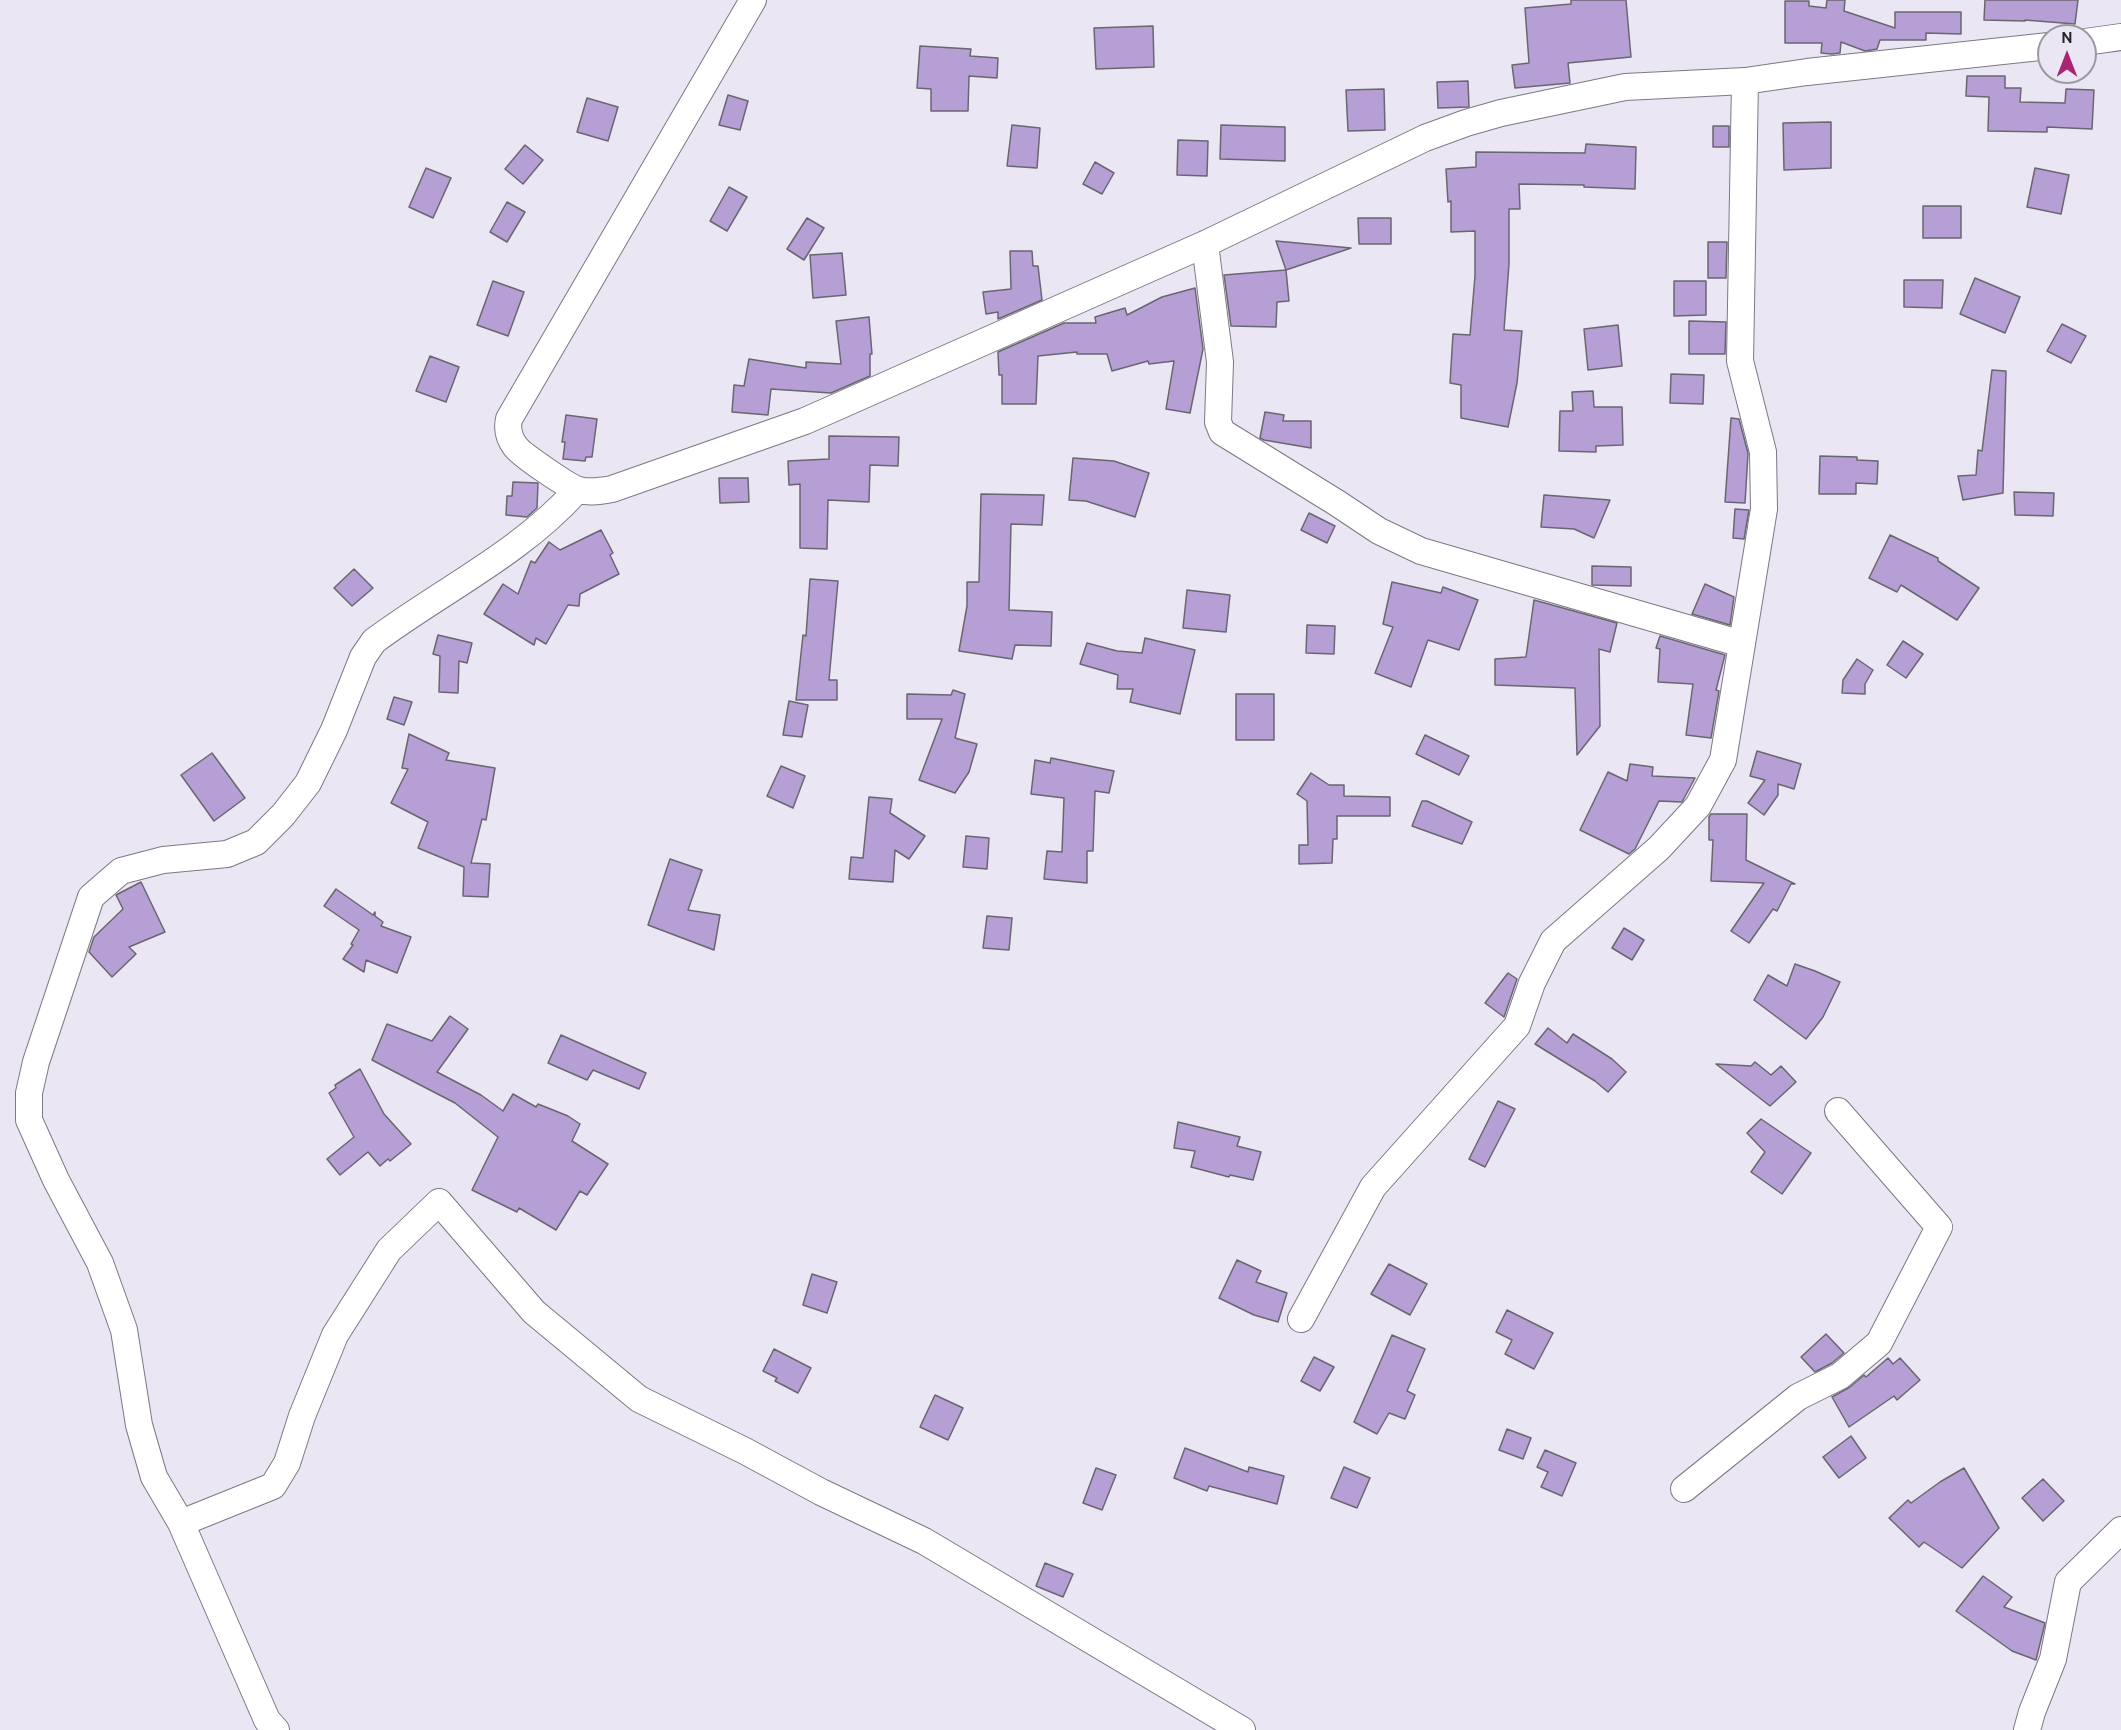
<!DOCTYPE html>
<style>
body{margin:0}
#map{position:relative;width:2121px;height:1730px;overflow:hidden;background:#ebe6f3;font-family:Cabin,sans-serif}
canvas{display:block}
.north{position:absolute;left:2037px;top:24px;width:60px;height:60px;box-sizing:border-box;background:#ebe6f3;border:2px solid #9d99a3;border-radius:50%;rotate:0deg;font-size:16px;font-weight:700;line-height:24px;text-align:center;color:#27252a}
.north::after{content:'';display:block;margin:auto;width:21px;height:27px;background:#a82571;clip-path:polygon(50% 0,100% 100%,50% 72%,0 100%)}
</style>
<div id="map">
<canvas width="2121" height="1730"></canvas>
<div class="north">N</div>
</div>
<script>
const context = document.querySelector('canvas').getContext('2d');
context.lineJoin = 'round';
function fillPath(path, color) { context.fillStyle = color; context.fill(path, 'evenodd'); }
function stroke(path, color, width, dash) { context.strokeStyle = color; context.lineWidth = width; context.lineCap = dash ? 'butt' : 'round'; context.setLineDash(dash || []); context.stroke(path); }
const building = new Path2D(`
 M 1571,0 L 1626,0 L 1631,57 L 1568,63 L 1570,83 L 1515,88 L 1512,65 L 1529,63 L 1525,8 L 1571,4 Z
 M 1827,0 L 1845,0 L 1844,11 L 1895,28 L 1895,12 L 1961,12 L 1961,34 L 1926,33 L 1926,40 L 1880,40 L 1877,49 L 1865,51 L 1841,42 L 1840,53 L 1832,54 L 1821,53 L 1822,43 L 1785,43 L 1785,1 L 1809,1 L 1809,6 L 1826,8 Z
 M 1985,0 L 2078,0 L 2075,24 L 2025,20 L 2025,21 L 1984,20 Z
 M 1153,26 L 1154,67 L 1096,69 L 1094,28 Z
 M 920,46 L 971,49 L 970,56 L 998,58 L 997,78 L 969,76 L 968,111 L 931,111 L 931,89 L 917,88 Z
 M 1967,76 L 2005,76 L 2005,88 L 2021,88 L 2020,102 L 2065,103 L 2066,89 L 2094,90 L 2092,129 L 2047,127 L 2047,132 L 1988,131 L 1989,97 L 1966,96 Z
 M 1468,81 L 1469,107 L 1438,108 L 1437,82 Z
 M 1384,89 L 1385,130 L 1348,131 L 1346,90 Z
 M 728,95 L 748,101 L 740,130 L 719,125 Z
 M 587,98 L 618,107 L 608,141 L 577,132 Z
 M 1831,122 L 1831,168 L 1784,170 L 1783,123 Z
 M 1012,125 L 1040,128 L 1037,168 L 1007,166 Z
 M 1221,125 L 1285,127 L 1285,161 L 1220,159 Z
 M 1713,126 L 1729,126 L 1729,147 L 1713,147 Z
 M 1178,140 L 1208,141 L 1207,176 L 1177,175 Z
 M 1586,144 L 1636,147 L 1635,189 L 1584,187 L 1584,185 L 1519,184 L 1520,209 L 1509,209 L 1509,264 L 1504,330 L 1522,331 L 1517,383 L 1508,427 L 1461,418 L 1461,385 L 1450,383 L 1453,334 L 1470,335 L 1475,276 L 1475,231 L 1451,232 L 1451,201 L 1448,202 L 1446,169 L 1476,167 L 1476,152 L 1585,153 Z
 M 525,145 L 543,160 L 523,184 L 505,169 Z
 M 1095,162 L 1114,173 L 1102,194 L 1083,184 Z
 M 426,168 L 451,178 L 433,218 L 409,207 Z
 M 2035,168 L 2069,175 L 2061,214 L 2027,207 Z
 M 729,187 L 747,197 L 727,231 L 710,221 Z
 M 507,202 L 525,212 L 507,242 L 490,232 Z
 M 1923,206 L 1961,206 L 1961,238 L 1923,238 Z
 M 807,218 L 824,228 L 804,260 L 787,249 Z
 M 1358,218 L 1391,218 L 1391,244 L 1359,244 Z
 M 1276,241 L 1351,248 L 1286,270 Z
 M 1708,242 L 1727,242 L 1726,278 L 1708,278 Z
 M 1010,251 L 1032,251 L 1033,266 L 1038,266 L 1042,300 L 998,319 L 998,312 L 986,314 L 983,292 L 1011,289 Z
 M 842,253 L 846,295 L 813,298 L 810,255 Z
 M 1286,270 L 1289,301 L 1277,302 L 1276,327 L 1231,326 L 1224,275 Z
 M 1975,278 L 2020,297 L 2005,333 L 1960,314 Z
 M 1904,280 L 1943,280 L 1942,308 L 1904,307 Z
 M 493,281 L 524,292 L 508,336 L 477,325 Z
 M 1674,281 L 1706,281 L 1706,315 L 1674,316 Z
 M 1195,288 L 1203,349 L 1190,413 L 1166,409 L 1174,361 L 1149,364 L 1148,361 L 1112,371 L 1107,354 L 1077,354 L 1077,352 L 1038,356 L 1036,404 L 1002,404 L 1002,375 L 999,375 L 998,352 L 1064,323 L 1096,323 L 1095,317 L 1125,308 L 1127,315 L 1162,297 Z
 M 869,317 L 872,354 L 870,354 L 870,376 L 831,393 L 771,389 L 768,415 L 732,412 L 734,385 L 744,386 L 749,359 L 806,368 L 806,362 L 841,364 L 836,321 Z
 M 1689,321 L 1726,322 L 1725,354 L 1689,354 Z
 M 2062,324 L 2086,336 L 2071,363 L 2047,351 Z
 M 1618,325 L 1622,366 L 1588,370 L 1584,329 Z
 M 430,356 L 459,367 L 446,402 L 416,391 Z
 M 1992,370 L 2006,371 L 2003,493 L 1963,500 L 1958,476 L 1976,475 L 1978,450 L 1982,451 Z
 M 1671,374 L 1704,375 L 1703,404 L 1670,403 Z
 M 1593,391 L 1594,407 L 1622,407 L 1623,445 L 1596,446 L 1596,452 L 1559,451 L 1560,411 L 1573,411 L 1572,392 Z
 M 1265,412 L 1284,415 L 1283,421 L 1311,421 L 1311,448 L 1264,440 L 1260,438 Z
 M 566,415 L 597,419 L 592,457 L 586,457 L 585,461 L 563,459 L 565,442 L 562,442 Z
 M 1731,418 L 1739,419 L 1748,453 L 1745,503 L 1725,502 Z
 M 829,436 L 899,437 L 898,466 L 870,465 L 869,502 L 828,500 L 827,549 L 800,548 L 800,484 L 789,485 L 788,461 L 829,459 Z
 M 1820,456 L 1857,457 L 1857,460 L 1878,461 L 1877,484 L 1856,483 L 1856,494 L 1819,494 Z
 M 1073,458 L 1114,461 L 1149,473 L 1135,517 L 1086,501 L 1069,500 Z
 M 719,478 L 748,478 L 749,502 L 720,503 Z
 M 513,482 L 538,483 L 537,508 L 527,517 L 506,515 L 507,496 L 512,496 Z
 M 2014,492 L 2054,493 L 2053,516 L 2015,515 Z
 M 981,494 L 1044,495 L 1042,525 L 1011,524 L 1009,610 L 1052,612 L 1051,646 L 1015,645 L 1012,659 L 959,651 L 967,606 L 967,582 L 979,582 Z
 M 1544,495 L 1610,500 L 1594,538 L 1574,529 L 1541,527 Z
 M 1735,509 L 1749,510 L 1744,539 L 1733,538 Z
 M 1309,513 L 1335,526 L 1327,543 L 1301,530 Z
 M 601,530 L 613,553 L 610,555 L 619,574 L 580,594 L 579,606 L 568,605 L 546,644 L 536,638 L 534,645 L 484,614 L 503,584 L 518,594 L 531,561 L 535,563 L 549,542 L 560,550 Z
 M 1890,535 L 1938,558 L 1938,561 L 1979,588 L 1957,620 L 1901,585 L 1897,592 L 1869,578 Z
 M 1592,566 L 1631,567 L 1631,586 L 1592,585 Z
 M 354,569 L 373,588 L 352,606 L 334,588 Z
 M 810,579 L 838,581 L 829,680 L 837,680 L 837,700 L 796,700 L 803,635 L 806,636 Z
 M 1392,582 L 1441,593 L 1443,587 L 1478,600 L 1459,650 L 1428,640 L 1411,687 L 1375,673 L 1393,627 L 1383,624 Z
 M 1705,584 L 1734,597 L 1730,625 L 1692,614 Z
 M 1187,590 L 1230,595 L 1226,632 L 1183,628 Z
 M 1534,600 L 1617,623 L 1610,652 L 1599,649 L 1600,726 L 1577,755 L 1575,688 L 1495,685 L 1495,659 L 1526,657 Z
 M 1307,625 L 1335,626 L 1334,654 L 1306,653 Z
 M 438,635 L 472,643 L 467,663 L 459,661 L 458,693 L 439,692 L 440,656 L 433,654 Z
 M 1660,636 L 1725,655 L 1716,690 L 1719,691 L 1711,738 L 1686,735 L 1693,684 L 1658,682 L 1660,649 L 1656,648 Z
 M 1145,638 L 1195,650 L 1180,714 L 1130,702 L 1133,689 L 1117,689 L 1118,675 L 1080,664 L 1087,643 L 1117,651 L 1142,653 Z
 M 1903,641 L 1923,654 L 1906,678 L 1887,665 Z
 M 1857,659 L 1873,670 L 1865,684 L 1865,694 L 1842,693 L 1843,680 Z
 M 953,690 L 965,694 L 955,738 L 977,744 L 969,772 L 955,793 L 919,780 L 942,719 L 907,719 L 907,694 L 951,695 Z
 M 1236,694 L 1274,694 L 1274,740 L 1236,740 Z
 M 394,697 L 412,702 L 404,725 L 387,719 Z
 M 789,701 L 808,705 L 802,737 L 783,735 Z
 M 409,734 L 449,753 L 446,760 L 495,768 L 486,820 L 482,819 L 471,863 L 490,864 L 488,897 L 463,896 L 464,867 L 418,848 L 428,822 L 391,803 L 408,769 L 402,768 Z
 M 1425,735 L 1469,756 L 1459,775 L 1416,754 Z
 M 1757,751 L 1801,764 L 1794,789 L 1778,784 L 1778,795 L 1764,815 L 1748,803 L 1765,780 L 1750,776 Z
 M 212,753 L 245,798 L 214,821 L 181,775 Z
 M 1051,758 L 1114,771 L 1109,793 L 1095,791 L 1093,851 L 1087,851 L 1087,883 L 1044,879 L 1047,851 L 1062,852 L 1064,798 L 1031,794 L 1035,760 L 1050,763 Z
 M 1630,764 L 1653,767 L 1652,776 L 1695,778 L 1682,802 L 1659,801 L 1635,849 L 1629,854 L 1580,830 L 1608,772 L 1627,781 Z
 M 781,766 L 805,776 L 793,808 L 767,796 Z
 M 1311,773 L 1329,785 L 1344,785 L 1344,796 L 1390,797 L 1390,816 L 1337,816 L 1337,839 L 1333,839 L 1332,863 L 1299,864 L 1299,845 L 1308,845 L 1307,801 L 1297,794 Z
 M 869,797 L 892,799 L 890,813 L 925,836 L 909,859 L 895,850 L 893,882 L 849,879 L 851,857 L 863,858 Z
 M 1422,801 L 1427,801 L 1472,822 L 1462,844 L 1412,826 Z
 M 1711,814 L 1747,814 L 1746,860 L 1795,884 L 1791,884 L 1777,911 L 1773,909 L 1749,943 L 1731,931 L 1764,883 L 1711,881 L 1713,840 L 1709,840 L 1709,817 Z
 M 966,836 L 989,838 L 987,869 L 963,867 Z
 M 670,859 L 702,870 L 688,910 L 720,915 L 714,950 L 648,925 Z
 M 141,882 L 165,932 L 129,947 L 136,954 L 112,977 L 89,952 L 94,937 L 123,909 L 116,895 Z
 M 336,889 L 373,915 L 375,912 L 375,916 L 383,922 L 381,926 L 411,937 L 397,973 L 366,960 L 364,972 L 343,959 L 353,945 L 351,944 L 359,930 L 324,906 Z
 M 987,916 L 1012,918 L 1009,950 L 983,948 Z
 M 1624,928 L 1644,940 L 1632,960 L 1612,948 Z
 M 1795,964 L 1815,971 L 1840,982 L 1823,1017 L 1806,1039 L 1754,1000 L 1768,975 L 1787,986 Z
 M 1508,973 L 1517,979 L 1504,1017 L 1485,1003 Z
 M 450,1016 L 468,1029 L 437,1072 L 481,1095 L 503,1111 L 513,1094 L 536,1107 L 538,1104 L 568,1116 L 580,1124 L 572,1141 L 608,1164 L 587,1195 L 580,1191 L 556,1230 L 519,1208 L 517,1212 L 472,1190 L 498,1137 L 455,1103 L 372,1060 L 387,1024 L 432,1041 Z
 M 1548,1028 L 1567,1043 L 1573,1034 L 1612,1059 L 1626,1072 L 1608,1092 L 1595,1081 L 1535,1044 Z
 M 561,1035 L 646,1073 L 639,1089 L 593,1070 L 587,1080 L 548,1063 Z
 M 1755,1062 L 1771,1075 L 1781,1066 L 1796,1082 L 1770,1106 L 1716,1064 L 1751,1066 Z
 M 360,1069 L 384,1114 L 411,1144 L 390,1161 L 388,1159 L 380,1166 L 368,1152 L 340,1175 L 327,1159 L 354,1137 L 329,1093 L 336,1088 L 335,1085 Z
 M 1498,1101 L 1515,1109 L 1485,1167 L 1469,1159 Z
 M 1761,1119 L 1811,1153 L 1782,1194 L 1751,1172 L 1765,1152 L 1747,1133 Z
 M 1178,1122 L 1240,1137 L 1237,1146 L 1261,1152 L 1253,1180 L 1230,1175 L 1229,1177 L 1191,1167 L 1195,1151 L 1174,1148 Z
 M 1237,1260 L 1261,1271 L 1256,1282 L 1287,1293 L 1278,1322 L 1254,1315 L 1219,1298 Z
 M 1389,1264 L 1427,1284 L 1410,1315 L 1371,1294 Z
 M 812,1274 L 837,1282 L 827,1313 L 803,1305 Z
 M 1507,1310 L 1553,1333 L 1534,1369 L 1505,1354 L 1512,1340 L 1496,1332 Z
 M 1826,1334 L 1844,1353 L 1832,1363 L 1815,1372 L 1801,1357 Z
 M 1392,1335 L 1425,1349 L 1407,1391 L 1415,1395 L 1405,1419 L 1389,1413 L 1377,1434 L 1354,1422 Z
 M 774,1349 L 811,1368 L 798,1393 L 775,1381 L 777,1378 L 763,1371 Z
 M 1314,1357 L 1334,1367 L 1320,1391 L 1301,1381 Z
 M 1888,1358 L 1893,1364 L 1900,1358 L 1920,1380 L 1897,1400 L 1894,1396 L 1849,1427 L 1832,1397 L 1850,1387 L 1864,1375 L 1866,1377 Z
 M 935,1395 L 963,1408 L 948,1440 L 920,1427 Z
 M 1507,1429 L 1531,1438 L 1523,1459 L 1499,1450 Z
 M 1851,1436 L 1866,1458 L 1839,1478 L 1823,1457 Z
 M 1185,1448 L 1248,1472 L 1249,1467 L 1284,1476 L 1277,1504 L 1209,1486 L 1207,1491 L 1174,1478 Z
 M 1545,1450 L 1576,1463 L 1562,1496 L 1541,1487 L 1548,1472 L 1537,1467 Z
 M 1344,1467 L 1370,1478 L 1357,1508 L 1331,1498 Z
 M 1096,1468 L 1116,1475 L 1102,1510 L 1083,1503 Z
 M 1964,1468 L 1999,1528 L 1962,1568 L 1924,1542 L 1919,1547 L 1889,1518 L 1908,1500 L 1911,1503 L 1940,1482 Z
 M 2043,1479 L 2064,1501 L 2043,1521 L 2022,1498 Z
 M 1045,1563 L 1073,1574 L 1063,1597 L 1036,1586 Z
 M 1983,1576 L 2012,1597 L 2004,1607 L 2045,1623 L 2036,1660 L 2012,1651 L 1956,1611 Z`);
fillPath(building, '#b59fd4');
stroke(building, '#6a6671', 1.5);
const minor = new Path2D(`
 M 753,0 L 509,419 C 507,428 509,438 515,446 C 520,454 570,488 579,490 C 590,493 601,491 612,489 L 805,421 L 1205,244 L 1425,138 L 1466,123 L 1501,113 L 1625,87 L 1745,81 L 1807,72 L 2049,46
 M 2085,42 L 2121,37
 M 1205,244 L 1220,362 L 1218,422 L 1222,432 L 1337,503 L 1379,531 L 1421,551 L 1742,644
 M 1301,1319 L 1373,1187 L 1517,1026 L 1532,983 L 1553,941 L 1659,848 L 1698,806 L 1723,760 L 1764,509 L 1763,452 L 1740,361 L 1745,81
 M 1684,1489 L 1798,1397 L 1840,1376 L 1879,1343 L 1939,1227 L 1838,1111
 M 181,1523 L 273,1486 L 287,1463 L 302,1416 L 335,1335 L 389,1250 L 439,1202 L 534,1312 L 639,1399 L 745,1451 L 821,1492 L 924,1541 L 1242,1730
 M 276,1730 L 267,1720 L 181,1523 L 154,1477 L 139,1425 L 124,1330 L 100,1263 L 56,1180 L 29,1120 L 29,1093 L 36,1062 L 91,897 L 121,871 L 163,860 L 227,854 L 256,842 L 283,815 L 308,783 L 334,730 L 363,657 L 374,641 C 441,591 521,553 577,490
 M 2027,1730 L 2032,1712 L 2053,1659 L 2068,1582 L 2121,1530`);
stroke(minor, '#7d7884', 28);
stroke(minor, '#fff', 26);
</script>
